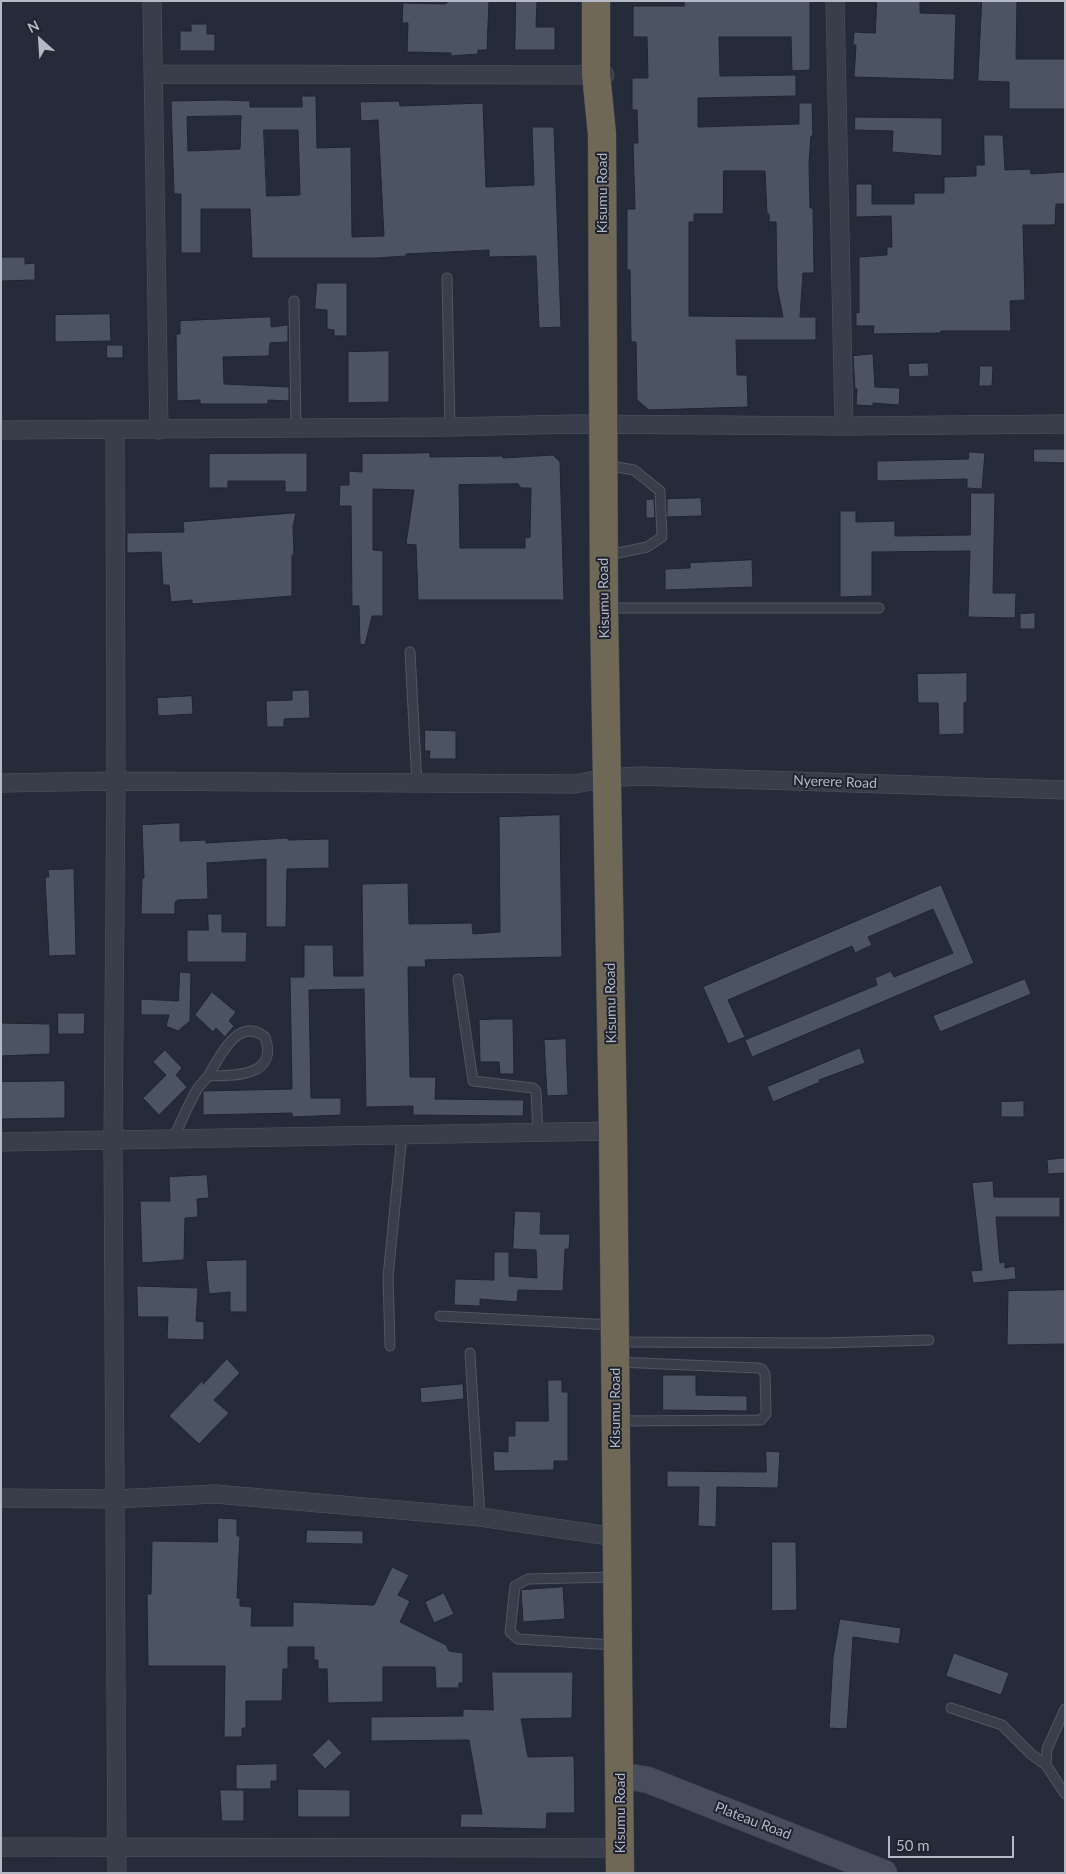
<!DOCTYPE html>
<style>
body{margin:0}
#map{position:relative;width:1066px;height:1874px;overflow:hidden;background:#252b39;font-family:Lato,sans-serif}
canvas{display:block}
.frame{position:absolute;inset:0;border:2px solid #b4b9c5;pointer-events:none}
.north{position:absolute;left:15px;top:15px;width:50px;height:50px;-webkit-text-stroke:4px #1e232f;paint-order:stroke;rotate:334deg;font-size:14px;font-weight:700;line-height:20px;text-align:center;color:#b4b9c5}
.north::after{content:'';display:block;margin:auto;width:18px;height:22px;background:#b4b9c5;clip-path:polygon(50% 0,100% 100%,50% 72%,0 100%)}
.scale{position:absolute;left:888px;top:1836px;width:126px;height:22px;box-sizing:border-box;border:2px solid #b4b9c5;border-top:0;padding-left:6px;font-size:15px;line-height:18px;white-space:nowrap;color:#b4b9c5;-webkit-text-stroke:4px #1e232f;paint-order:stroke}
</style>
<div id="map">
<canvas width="1066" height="1874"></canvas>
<div class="frame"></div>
<div class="north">N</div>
<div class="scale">50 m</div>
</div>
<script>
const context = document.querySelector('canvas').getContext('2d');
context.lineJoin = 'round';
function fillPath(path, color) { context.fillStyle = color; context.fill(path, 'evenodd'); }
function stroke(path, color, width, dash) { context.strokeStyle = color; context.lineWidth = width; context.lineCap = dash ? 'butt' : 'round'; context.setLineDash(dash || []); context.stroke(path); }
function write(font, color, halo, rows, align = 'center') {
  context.font = font + ' Lato,sans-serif'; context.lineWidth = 4; context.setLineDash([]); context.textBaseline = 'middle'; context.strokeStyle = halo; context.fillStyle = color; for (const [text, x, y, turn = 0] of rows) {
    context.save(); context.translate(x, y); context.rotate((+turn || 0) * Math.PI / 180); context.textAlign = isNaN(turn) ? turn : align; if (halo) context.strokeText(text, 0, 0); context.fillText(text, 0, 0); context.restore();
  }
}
const building = new Path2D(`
 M 449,1 L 489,1 L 487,50 L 478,50 L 478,54 L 451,56 L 451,53 L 407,52 L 408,23 L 402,23 L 403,3 L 445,4 Z
 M 516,1 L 537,1 L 536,27 L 555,27 L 555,50 L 515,50 Z
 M 684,1 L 810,1 L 810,70 L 792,71 L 791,37 L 719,37 L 720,76 L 796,75 L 796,96 L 698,98 L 698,127 L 799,124 L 799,103 L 812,103 L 813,136 L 811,136 L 809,163 L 810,208 L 813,208 L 814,273 L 803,273 L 800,317 L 816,317 L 816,340 L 736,340 L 737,375 L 747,375 L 748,407 L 649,410 L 637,400 L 636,342 L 631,342 L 630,270 L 627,270 L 627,209 L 635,209 L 633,143 L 638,143 L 637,110 L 632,110 L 632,78 L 648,78 L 647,37 L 633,37 L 633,6 L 684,6 ZM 724,171 L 765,171 L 767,214 L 769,214 L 769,222 L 776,222 L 777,287 L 783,317 L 689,316 L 689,222 L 694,222 L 694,214 L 723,214 Z
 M 877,1 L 920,1 L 920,13 L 956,14 L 954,80 L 854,77 L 856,45 L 853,45 L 854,32 L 875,33 Z
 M 982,1 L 1017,1 L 1016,59 L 1065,59 L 1065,109 L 1009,109 L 1009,82 L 978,81 Z
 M 191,24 L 207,24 L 207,34 L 215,34 L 215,51 L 180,51 L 180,31 L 191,31 Z
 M 302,96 L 316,96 L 317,148 L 351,147 L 352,237 L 384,236 L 378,120 L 361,121 L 360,102 L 399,101 L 400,106 L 483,103 L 486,187 L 534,185 L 532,127 L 554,127 L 561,327 L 539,328 L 536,256 L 489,257 L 489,250 L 406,254 L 406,256 L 376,258 L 252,258 L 250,209 L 201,209 L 201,253 L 181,253 L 181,194 L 174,194 L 171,101 L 224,100 L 250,101 L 250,107 L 302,107 ZM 241,116 L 240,149 L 188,151 L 187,117 ZM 264,130 L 298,130 L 300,195 L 267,196 Z
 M 855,117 L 942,118 L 942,156 L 892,152 L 893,131 L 855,130 Z
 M 984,135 L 1003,135 L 1005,170 L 1030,169 L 1031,174 L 1065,172 L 1065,204 L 1056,204 L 1055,225 L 1023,225 L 1025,300 L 1010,301 L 1011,331 L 941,331 L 941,333 L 873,334 L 874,326 L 856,326 L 856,312 L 859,313 L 859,257 L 887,255 L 887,247 L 892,247 L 891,216 L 856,217 L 856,184 L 872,184 L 872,204 L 914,204 L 914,193 L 944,193 L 944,177 L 976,176 L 976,165 L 984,165 Z
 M 1,257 L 25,257 L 25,264 L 35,263 L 35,280 L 1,281 Z
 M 317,283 L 347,283 L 347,336 L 334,336 L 334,330 L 327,329 L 327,310 L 315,309 Z
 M 110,314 L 111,341 L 55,342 L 55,315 Z
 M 271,317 L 271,327 L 288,325 L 288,342 L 270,343 L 269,356 L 223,357 L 224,384 L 289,387 L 289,401 L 268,400 L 268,404 L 200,404 L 200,400 L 177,401 L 176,334 L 180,334 L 180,321 Z
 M 107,345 L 123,345 L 123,358 L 107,358 Z
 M 389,351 L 389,402 L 348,403 L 348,352 Z
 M 873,354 L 875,387 L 900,388 L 899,405 L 873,403 L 873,406 L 856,405 L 857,389 L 855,389 L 853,356 Z
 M 928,363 L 929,376 L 909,377 L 908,364 Z
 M 980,366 L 993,366 L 992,386 L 979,386 Z
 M 1034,449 L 1065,449 L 1065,463 L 1034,462 Z
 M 969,452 L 985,453 L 982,489 L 967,488 L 967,479 L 877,481 L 877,461 L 968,459 Z
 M 284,453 L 307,453 L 307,492 L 285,492 L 285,481 L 228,481 L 228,488 L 209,488 L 209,454 Z
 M 430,453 L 430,457 L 503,456 L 503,458 L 553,455 L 560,462 L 564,600 L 418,600 L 416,545 L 406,544 L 414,490 L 373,489 L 373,550 L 383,551 L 383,616 L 372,616 L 365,645 L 360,644 L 359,606 L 352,606 L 351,506 L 339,506 L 340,485 L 349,485 L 349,471 L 362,472 L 362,454 ZM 518,484 L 521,488 L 531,488 L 530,537 L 525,538 L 525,548 L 460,548 L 459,485 Z
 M 971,493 L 995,493 L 993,593 L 1016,593 L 1015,618 L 968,617 L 970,551 L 872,552 L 872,596 L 840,597 L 840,511 L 856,511 L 856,522 L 895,521 L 895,536 L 970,535 Z
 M 701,498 L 702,516 L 667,517 L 667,499 Z
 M 654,499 L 655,518 L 646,518 L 646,500 Z
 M 296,513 L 293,527 L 294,555 L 292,555 L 292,596 L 192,604 L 192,600 L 171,602 L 169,585 L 163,585 L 161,552 L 127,553 L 127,533 L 184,532 L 183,522 Z
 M 752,560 L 753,587 L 665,590 L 665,569 L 690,568 L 690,563 Z
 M 1035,613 L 1035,629 L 1020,629 L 1020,614 Z
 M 967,673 L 967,702 L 964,703 L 964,734 L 939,735 L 938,703 L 918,703 L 917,674 Z
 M 309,690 L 310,718 L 284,719 L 284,727 L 267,727 L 266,701 L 292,700 L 292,691 Z
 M 192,696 L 193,714 L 158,716 L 157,698 Z
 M 425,730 L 456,731 L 456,759 L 429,759 L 430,751 L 425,751 Z
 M 560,815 L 562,957 L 425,960 L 426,967 L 408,967 L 410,1077 L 436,1077 L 435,1099 L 524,1100 L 523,1116 L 413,1115 L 413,1106 L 366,1107 L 364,989 L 309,990 L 311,1098 L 341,1098 L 341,1115 L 292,1117 L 292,1113 L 203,1115 L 203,1091 L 292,1089 L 290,977 L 304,977 L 304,945 L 333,945 L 334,976 L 363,976 L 362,884 L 408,883 L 409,924 L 472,923 L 473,934 L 500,932 L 499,817 Z
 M 180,823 L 180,841 L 206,840 L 206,843 L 288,838 L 288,840 L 329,839 L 329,868 L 287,869 L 286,927 L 266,927 L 266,859 L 207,863 L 208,899 L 178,900 L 175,902 L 175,914 L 141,914 L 142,878 L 144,878 L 142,825 Z
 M 74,869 L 76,955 L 49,956 L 45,877 L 49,877 L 48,870 Z
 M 941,885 L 974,963 L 752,1057 L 745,1040 L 877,985 L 875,978 L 891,971 L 894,977 L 953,953 L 933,909 L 868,937 L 872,945 L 855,953 L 852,946 L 728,1000 L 745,1037 L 728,1044 L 703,987 Z
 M 208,914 L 222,914 L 222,932 L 247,932 L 246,962 L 187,962 L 187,930 L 208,930 Z
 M 180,972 L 191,973 L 190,1021 L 178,1031 L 166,1026 L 169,1015 L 141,1015 L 141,999 L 178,1001 Z
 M 1025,979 L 1031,994 L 940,1032 L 933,1016 Z
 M 212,992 L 236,1012 L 229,1021 L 234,1026 L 225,1037 L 216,1028 L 213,1032 L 195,1015 Z
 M 58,1013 L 85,1013 L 84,1034 L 58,1034 Z
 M 495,1019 L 513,1019 L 514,1074 L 500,1074 L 499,1062 L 480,1062 L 479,1020 Z
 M 1,1023 L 50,1024 L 50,1054 L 1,1056 Z
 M 566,1039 L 568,1095 L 547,1096 L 544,1040 Z
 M 860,1048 L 865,1063 L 819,1080 L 820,1082 L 773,1102 L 767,1087 Z
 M 165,1050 L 182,1068 L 176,1075 L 187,1087 L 159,1115 L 143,1098 L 166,1075 L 153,1062 Z
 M 65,1081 L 65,1118 L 1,1119 L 1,1082 Z
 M 1024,1101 L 1024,1117 L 1001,1117 L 1001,1102 Z
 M 1065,1158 L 1065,1173 L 1048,1174 L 1047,1160 Z
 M 207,1175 L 209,1198 L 197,1199 L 198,1217 L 185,1218 L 184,1260 L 142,1263 L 140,1201 L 170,1201 L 169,1177 Z
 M 993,1181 L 994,1197 L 1060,1197 L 1060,1217 L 996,1217 L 1000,1263 L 1005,1262 L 1005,1268 L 1015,1266 L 1016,1279 L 973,1283 L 971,1271 L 982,1270 L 972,1183 Z
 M 515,1211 L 541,1212 L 540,1234 L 570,1234 L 569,1249 L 565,1249 L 563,1291 L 518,1290 L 517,1302 L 480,1299 L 480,1306 L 454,1305 L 455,1279 L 494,1280 L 494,1252 L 509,1252 L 509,1276 L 537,1278 L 536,1250 L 513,1249 Z
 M 247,1260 L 247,1312 L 230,1312 L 230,1292 L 209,1294 L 206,1261 Z
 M 137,1286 L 198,1288 L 196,1321 L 204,1322 L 204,1340 L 167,1339 L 168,1317 L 138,1317 Z
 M 1065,1290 L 1065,1344 L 1007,1345 L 1008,1291 Z
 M 227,1359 L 240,1373 L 214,1400 L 229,1413 L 199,1444 L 169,1416 L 203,1380 L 203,1384 Z
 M 663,1375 L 696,1375 L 696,1395 L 747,1396 L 747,1411 L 663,1410 Z
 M 548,1380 L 562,1380 L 562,1392 L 568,1392 L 568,1461 L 554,1461 L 554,1470 L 494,1471 L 493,1451 L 508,1452 L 508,1436 L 515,1436 L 515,1421 L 548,1421 Z
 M 463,1384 L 464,1399 L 421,1403 L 420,1388 Z
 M 766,1451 L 780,1452 L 778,1488 L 717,1487 L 716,1527 L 698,1526 L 699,1487 L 667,1487 L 667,1471 L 766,1472 Z
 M 218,1518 L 237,1519 L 237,1536 L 240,1536 L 237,1598 L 240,1598 L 240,1606 L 252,1607 L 251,1626 L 293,1626 L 293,1602 L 374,1605 L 392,1567 L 409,1575 L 398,1595 L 410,1601 L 400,1622 L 446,1645 L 449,1651 L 463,1653 L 463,1683 L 459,1683 L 459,1688 L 436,1688 L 435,1667 L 383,1667 L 383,1702 L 328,1703 L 327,1669 L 318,1669 L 318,1660 L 314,1660 L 314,1647 L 288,1647 L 288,1669 L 283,1669 L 282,1701 L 246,1701 L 246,1728 L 242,1728 L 242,1737 L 224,1737 L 225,1666 L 148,1666 L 147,1594 L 151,1594 L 152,1541 L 217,1542 Z
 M 307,1530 L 363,1531 L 363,1544 L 306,1543 Z
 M 772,1542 L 796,1542 L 797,1610 L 772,1611 Z
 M 563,1587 L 565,1619 L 523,1622 L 521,1590 Z
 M 444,1593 L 454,1614 L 434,1623 L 425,1602 Z
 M 840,1619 L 901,1628 L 899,1644 L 853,1637 L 847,1729 L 829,1728 L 833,1658 Z
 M 954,1653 L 1009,1673 L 1001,1695 L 946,1676 Z
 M 492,1672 L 573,1672 L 572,1718 L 521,1719 L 528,1757 L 574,1756 L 575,1813 L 547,1813 L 546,1829 L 460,1827 L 461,1814 L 482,1814 L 469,1740 L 371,1741 L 371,1717 L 463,1716 L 463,1709 L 493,1710 Z
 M 329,1739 L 342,1753 L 325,1769 L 312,1755 Z
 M 277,1764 L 277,1781 L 271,1781 L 271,1789 L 236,1789 L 236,1765 Z
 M 298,1789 L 350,1790 L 350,1817 L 298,1817 Z
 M 220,1790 L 244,1790 L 244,1821 L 222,1821 Z`);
fillPath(building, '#4c5363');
stroke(building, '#202531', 1);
const lane = new Path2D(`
 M 447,278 L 450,427
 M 294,301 L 296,429
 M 605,465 L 634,470 L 660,491 L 662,537 L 647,547 L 608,555
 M 606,608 L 879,608
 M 410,652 L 417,784
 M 458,979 L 473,1081 L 533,1088 L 536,1091 L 538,1133
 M 173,1140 C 181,1122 188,1104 198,1088 C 201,1084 205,1080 208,1076 C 219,1059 237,1015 265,1037 C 279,1076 235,1076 208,1076
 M 440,1316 L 612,1325
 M 617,1342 L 823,1343 L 929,1340
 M 390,1346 L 388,1277 L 402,1135
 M 470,1353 L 480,1517
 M 617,1362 L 758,1368 L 762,1369 L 765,1374 L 766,1414 L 761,1420 L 618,1421
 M 614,1577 L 528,1579 L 515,1586 L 510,1632 L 518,1639 L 614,1645
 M 951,1708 L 1002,1725 L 1031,1754 L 1046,1765
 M 1065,1709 L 1047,1749 L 1046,1765 L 1065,1794`);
const street = new Path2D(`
 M 152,1 L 159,430
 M 835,1 L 844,426
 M 153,74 L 605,75
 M 1,430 L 450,427 L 575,424 L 844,426 L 1065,424
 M 115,431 L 116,781 L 113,1141 L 117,1873
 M 1,783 L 116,781 L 575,784 L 606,778 L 641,776 L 1065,790
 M 1,1142 L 613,1131
 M 1,1498 L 115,1499 L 215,1494 L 480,1517 L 616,1537
 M 1,1847 L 620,1848`);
const secondary = new Path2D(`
 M 620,1775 L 648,1780 L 884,1873`);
const highway = new Path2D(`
 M 596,1 L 596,74 L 602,134 L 604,608 L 613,1131 L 620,1873`);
stroke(lane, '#515662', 11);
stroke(street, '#515662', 19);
stroke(secondary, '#424753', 27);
stroke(highway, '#414652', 29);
stroke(lane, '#393e4a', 9);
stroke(street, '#393e4a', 18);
stroke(secondary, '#474d5c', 25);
stroke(highway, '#6f6857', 28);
write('14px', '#b4b9c5', '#1e232f', [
 ["Kisumu Road",602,193,-90],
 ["Kisumu Road",604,598,-91],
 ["Nyerere Road",835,782,2],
 ["Kisumu Road",611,1003,-91],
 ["Kisumu Road",615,1408,-90],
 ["Kisumu Road",620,1813,-90],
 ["Plateau Road",753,1821,21]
]);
</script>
